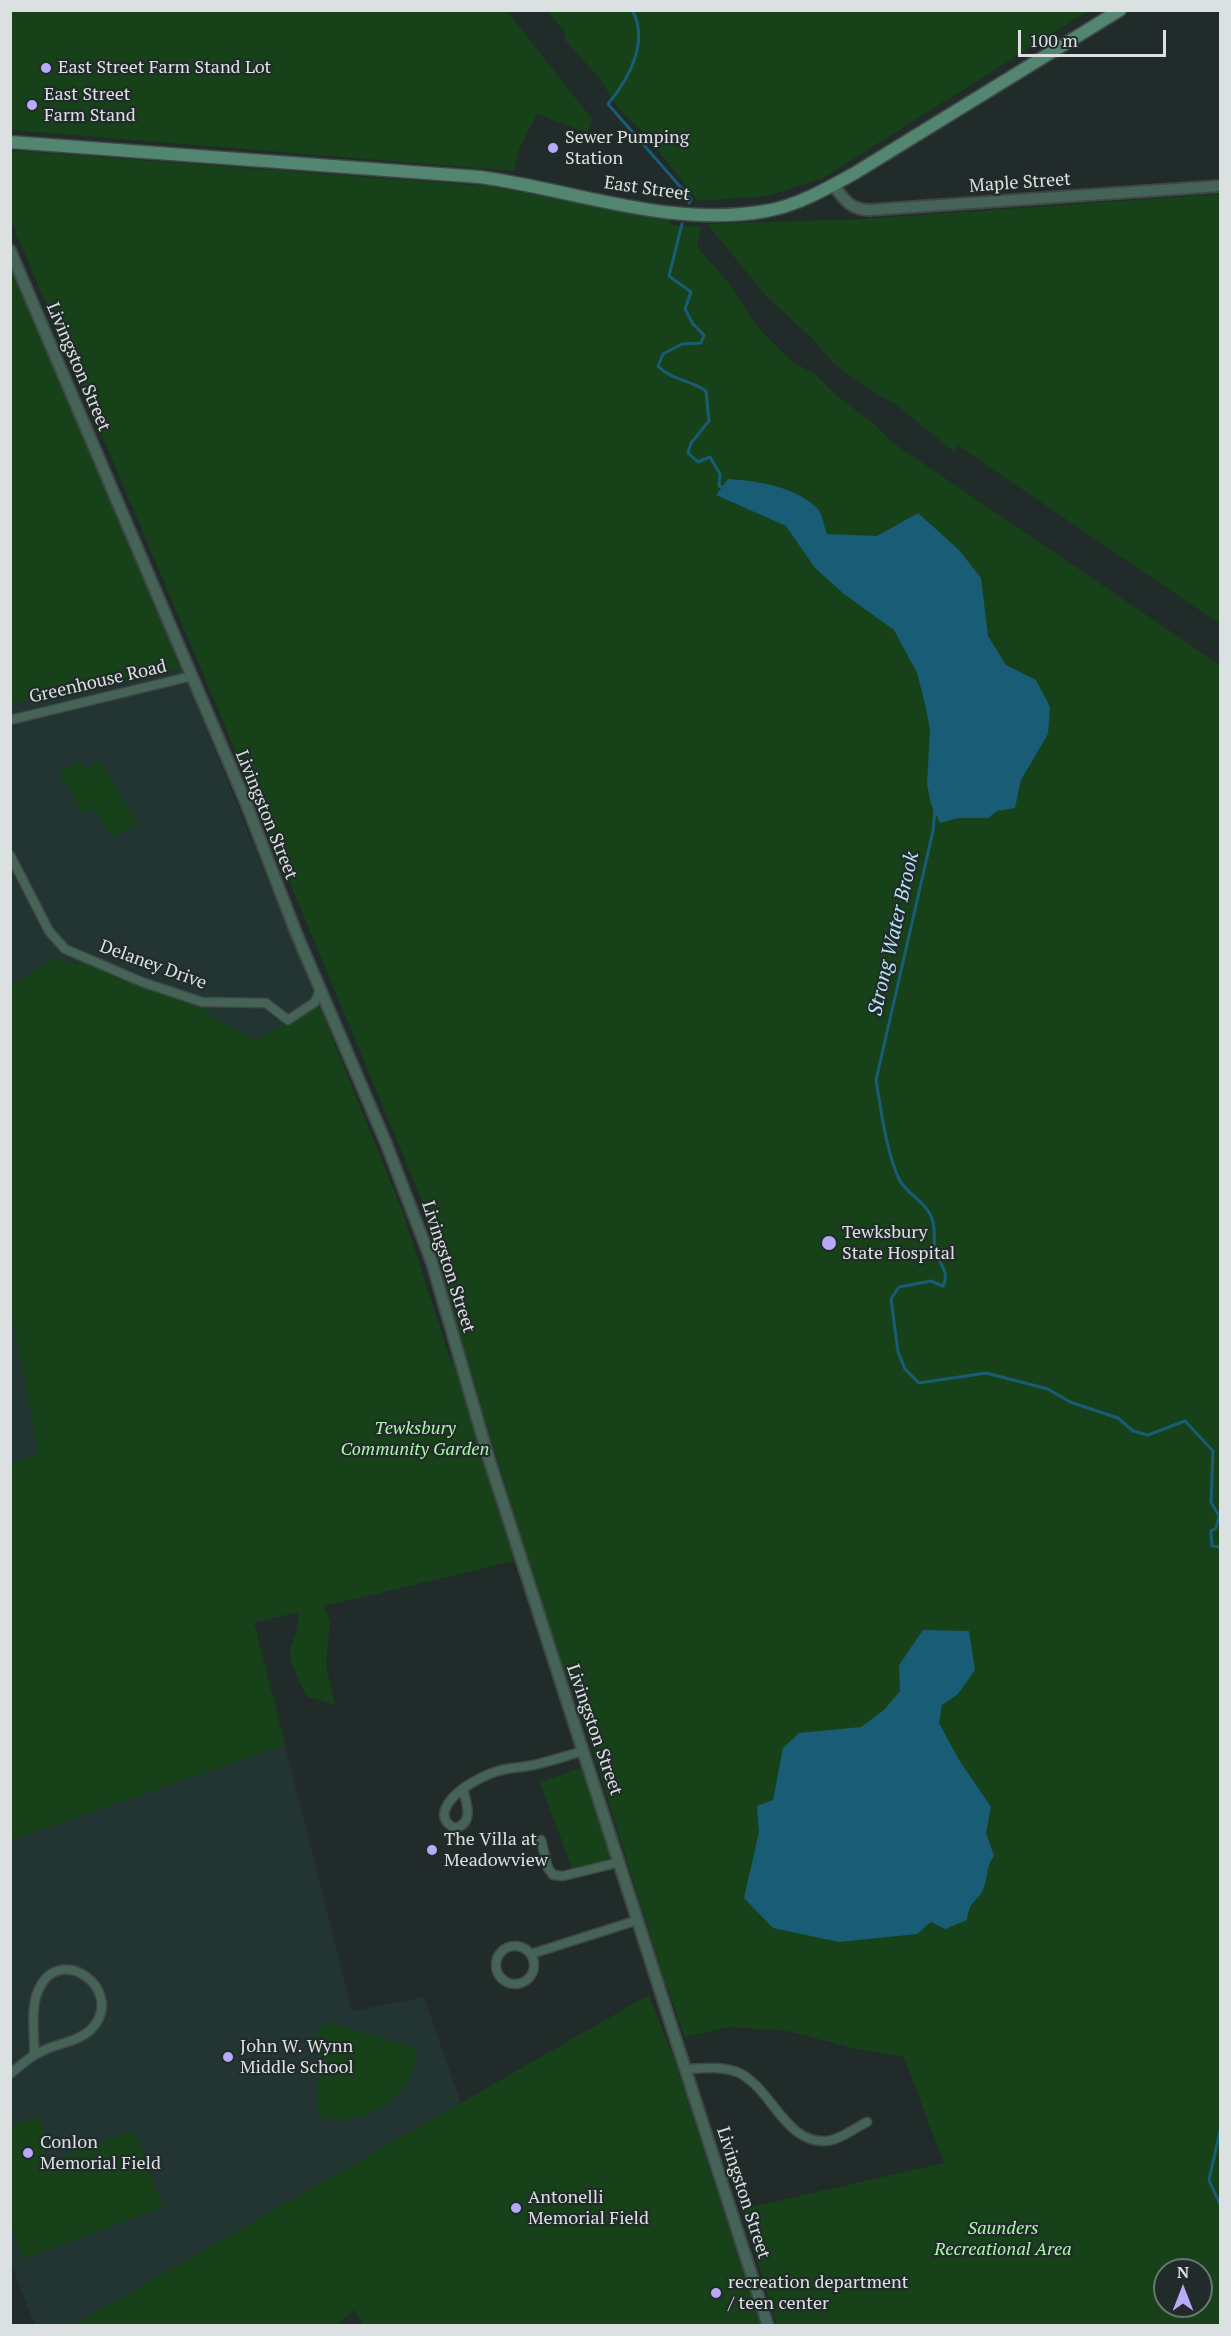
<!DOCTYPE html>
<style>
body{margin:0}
#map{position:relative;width:1231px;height:2336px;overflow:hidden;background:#212b2a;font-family:"PT Serif",serif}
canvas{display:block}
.frame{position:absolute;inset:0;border:12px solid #dbe1e0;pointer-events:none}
.north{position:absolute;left:1153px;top:2258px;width:60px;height:60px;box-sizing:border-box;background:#212b2a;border:2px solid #6b7473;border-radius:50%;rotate:0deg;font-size:16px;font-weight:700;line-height:24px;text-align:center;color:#dbe1e0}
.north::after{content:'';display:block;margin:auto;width:21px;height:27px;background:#b7abf8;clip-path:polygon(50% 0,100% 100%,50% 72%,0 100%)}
.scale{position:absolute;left:1018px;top:30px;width:148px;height:27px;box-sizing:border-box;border:3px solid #dbe1e0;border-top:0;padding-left:8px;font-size:18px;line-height:21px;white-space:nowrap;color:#dbe1e0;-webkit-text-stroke:4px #212b2a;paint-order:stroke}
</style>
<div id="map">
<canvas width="1231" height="2336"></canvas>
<div class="frame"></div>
<div class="north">N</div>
<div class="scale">100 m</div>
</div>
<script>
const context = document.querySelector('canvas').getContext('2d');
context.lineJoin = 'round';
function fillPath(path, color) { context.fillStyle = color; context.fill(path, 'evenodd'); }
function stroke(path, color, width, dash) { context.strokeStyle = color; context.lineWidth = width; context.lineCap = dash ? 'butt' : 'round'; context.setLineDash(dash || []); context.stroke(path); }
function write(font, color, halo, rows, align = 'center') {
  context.font = font + ' "PT Serif",serif'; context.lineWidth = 4.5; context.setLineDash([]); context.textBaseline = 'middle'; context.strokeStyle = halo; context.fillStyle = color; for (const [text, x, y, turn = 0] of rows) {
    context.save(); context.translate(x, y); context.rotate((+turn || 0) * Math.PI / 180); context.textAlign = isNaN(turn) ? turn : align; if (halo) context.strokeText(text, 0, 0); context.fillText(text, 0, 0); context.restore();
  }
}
fillPath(new Path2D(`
 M 10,266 L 201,716 L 402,1210 L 514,1561 L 254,1623 L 352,2011 L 424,1997 L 461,2103 L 73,2326 L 35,2325 L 10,2261 Z`), '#233532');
fillPath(new Path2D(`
 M 10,11 L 507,11 L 592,119 L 588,133 L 537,114 L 519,149 L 514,171 L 11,130 Z
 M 547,11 L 1088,11 L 823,178 L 767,196 L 698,201 L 647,136 L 618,108 L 600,79 L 565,40 L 565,32 Z
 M 19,151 L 487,186 L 669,220 L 672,225 L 701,227 L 697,247 L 729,283 L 755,324 L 774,344 L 794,363 L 814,373 L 837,396 L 873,423 L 893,443 L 1220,665 L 1220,2325 L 777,2325 L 742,2209 L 944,2163 L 904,2057 L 856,2049 L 787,2031 L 730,2027 L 685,2037 L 662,1973 L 570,1678 L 563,1673 L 546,1622 L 422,1209 L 425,1208 L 218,709 L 11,221 L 10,152 ZM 1165,2270 L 1201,2270 L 1201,2306 L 1165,2306 Z
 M 1220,194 L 1220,624 L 957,445 L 956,452 L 949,448 L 898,406 L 863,385 L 833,363 L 813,339 L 768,298 L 707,224 L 861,219 Z
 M 11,266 L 180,667 L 11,703 L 10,703 Z
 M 81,760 L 86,769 L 101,760 L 137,824 L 112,838 L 95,808 L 83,814 L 59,772 Z
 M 54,957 L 76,965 L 79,961 L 206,1010 L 208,1014 L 256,1040 L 319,1005 L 402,1210 L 451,1362 L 454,1361 L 514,1561 L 324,1606 L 330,1621 L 326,1665 L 335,1705 L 308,1697 C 301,1684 291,1668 290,1653 C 290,1641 300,1632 298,1612 L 254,1622 L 285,1745 L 11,1840 L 11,1463 L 38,1454 L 10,1304 L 10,986 Z
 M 581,1768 L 611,1858 L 573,1871 L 540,1782 Z
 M 649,1995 L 674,2059 L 760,2325 L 364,2326 L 354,2310 L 336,2325 L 73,2325 Z
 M 328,2022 L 415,2048 C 421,2096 361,2131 318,2116 L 318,2029 Z
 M 40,2116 L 47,2147 L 43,2164 L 134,2130 L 163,2207 L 23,2259 L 11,2225 L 11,2126 Z`), '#174119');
fillPath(new Path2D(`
 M 728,479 C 758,481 794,486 817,508 C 822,513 824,526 827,534 L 877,536 L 918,513 L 959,550 L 981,578 L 988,636 L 1006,665 L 1036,680 L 1050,707 L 1048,734 L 1021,780 L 1015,808 L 997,811 L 988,818 L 958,818 L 940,823 L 931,804 L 927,784 L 930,730 L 925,704 L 917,673 L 894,630 L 844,594 L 815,568 L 786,526 L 716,495 Z
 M 923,1630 L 969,1631 L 975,1670 L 958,1694 L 942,1705 L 939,1723 L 959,1760 L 991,1807 L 986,1833 L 994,1856 C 985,1869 989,1874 984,1887 C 980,1901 970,1897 967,1920 L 945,1929 L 931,1922 L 917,1934 L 839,1942 L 773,1928 L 744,1898 L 759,1832 L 757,1806 L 773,1800 L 783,1748 L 799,1733 L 861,1727 L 884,1710 L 900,1691 L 899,1665 Z`), '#185c75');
stroke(new Path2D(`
 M 632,10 C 650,42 628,80 608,104 L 691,199 L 689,203
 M 682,224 L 669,276 L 691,292 L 685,309 L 693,324 L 704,335 L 701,343 L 682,344 L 663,354 L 658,366 C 671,380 691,380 706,391 L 709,421 L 691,443 L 688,453 L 698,462 L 710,457 L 720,474 L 719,486 L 726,488
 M 935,808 L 933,831 L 876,1080 C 881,1110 886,1151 899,1179 C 906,1194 924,1200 931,1216 C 937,1228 932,1241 936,1253 C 940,1266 950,1271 943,1286 L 931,1281 L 899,1287 L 891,1299 L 898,1352 L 905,1369 L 919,1383 L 986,1373 L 1048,1389 L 1070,1402 L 1118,1418 L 1133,1431 L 1148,1435 L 1185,1421 L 1213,1451 L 1211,1502 L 1219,1516 L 1216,1528 L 1211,1531 L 1212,1546 L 1220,1547
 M 1220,2131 L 1209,2180 L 1220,2204`), '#185c75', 3);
const minor = new Path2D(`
 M 10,720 L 192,676
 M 10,855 L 49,931 L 65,949 L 142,982 L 202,1002 L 266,1003 L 288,1020 L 315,1002 L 320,990
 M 463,1790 C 467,1803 474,1824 455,1828 C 448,1825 442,1819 445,1810 C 452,1790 486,1773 506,1769 C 516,1767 528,1767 538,1764 C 554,1760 569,1755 584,1751
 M 541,1840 L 548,1868 L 553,1875 L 563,1876 L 620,1862
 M496 1965a19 19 0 1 1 38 0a19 19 0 1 1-38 0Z
 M 531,1954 L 638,1920
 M 686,2069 C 703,2068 721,2066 737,2072 C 771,2086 784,2143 825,2141 C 838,2141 855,2128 867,2122
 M 10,2074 C 20,2066 29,2057 40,2052 C 56,2043 82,2042 94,2026 C 124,1989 59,1941 38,1991 C 30,2010 35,2035 34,2055`);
const tertiary = new Path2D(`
 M 833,185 C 844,199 849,209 869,210 L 1220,186
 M 10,250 L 246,803 L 297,935 L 386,1143 L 432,1263 L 489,1459 L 768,2326`);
const secondary = new Path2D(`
 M 10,142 L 480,177 C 574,190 670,228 766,211 C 797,206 828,188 855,173 L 1120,10`);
stroke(minor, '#3f4847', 11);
stroke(tertiary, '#3f4847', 14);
stroke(secondary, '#3f4847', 15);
stroke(minor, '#456457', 8);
stroke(tertiary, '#456457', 10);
stroke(secondary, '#528670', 12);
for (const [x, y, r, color] of [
 [46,68,6,"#b7abf8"],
 [32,105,6,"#b7abf8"],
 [553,148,6,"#b7abf8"],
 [829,1243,8,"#b7abf8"],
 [432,1850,6,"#b7abf8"],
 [228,2057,6,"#b7abf8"],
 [28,2153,6,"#b7abf8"],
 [516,2208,6,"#b7abf8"],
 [716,2293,6,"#b7abf8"]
]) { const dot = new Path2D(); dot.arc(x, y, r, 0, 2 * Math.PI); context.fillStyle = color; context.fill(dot); stroke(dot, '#212b2a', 2); }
write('18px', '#dbe1e0', '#212b2a', [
 ["East Street Farm Stand Lot",58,68],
 ["East Street",44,95],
 ["Farm Stand",44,116],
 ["Sewer Pumping",565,138],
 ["Station",565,159],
 ["Tewksbury",842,1233],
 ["State Hospital",842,1254],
 ["The Villa at",444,1840],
 ["Meadowview",444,1861],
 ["John W. Wynn",240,2047],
 ["Middle School",240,2068],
 ["Conlon",40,2143],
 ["Memorial Field",40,2164],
 ["Antonelli",528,2198],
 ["Memorial Field",528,2219],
 ["recreation department",728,2283],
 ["/ teen center",728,2304]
], 'left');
write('18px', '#dbe1e0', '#212b2a', [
 ["Maple Street",1020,183,-4],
 ["East Street",647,189,8],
 ["Livingston Street",78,367,67],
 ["Greenhouse Road",98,682,-13],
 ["Livingston Street",266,815,68],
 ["Delaney Drive",153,965,20],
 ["Livingston Street",448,1267,72],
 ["Livingston Street",594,1730,71],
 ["Livingston Street",743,2193,72]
]);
write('italic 18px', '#acf7ac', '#212b2a', [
 ["Tewksbury",415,1429],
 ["Community Garden",415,1450],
 ["Saunders",1003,2229],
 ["Recreational Area",1003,2250]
]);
write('italic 20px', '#bbe4f7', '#212b2a', [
 ["Strong Water Brook",894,934,-77]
]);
</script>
